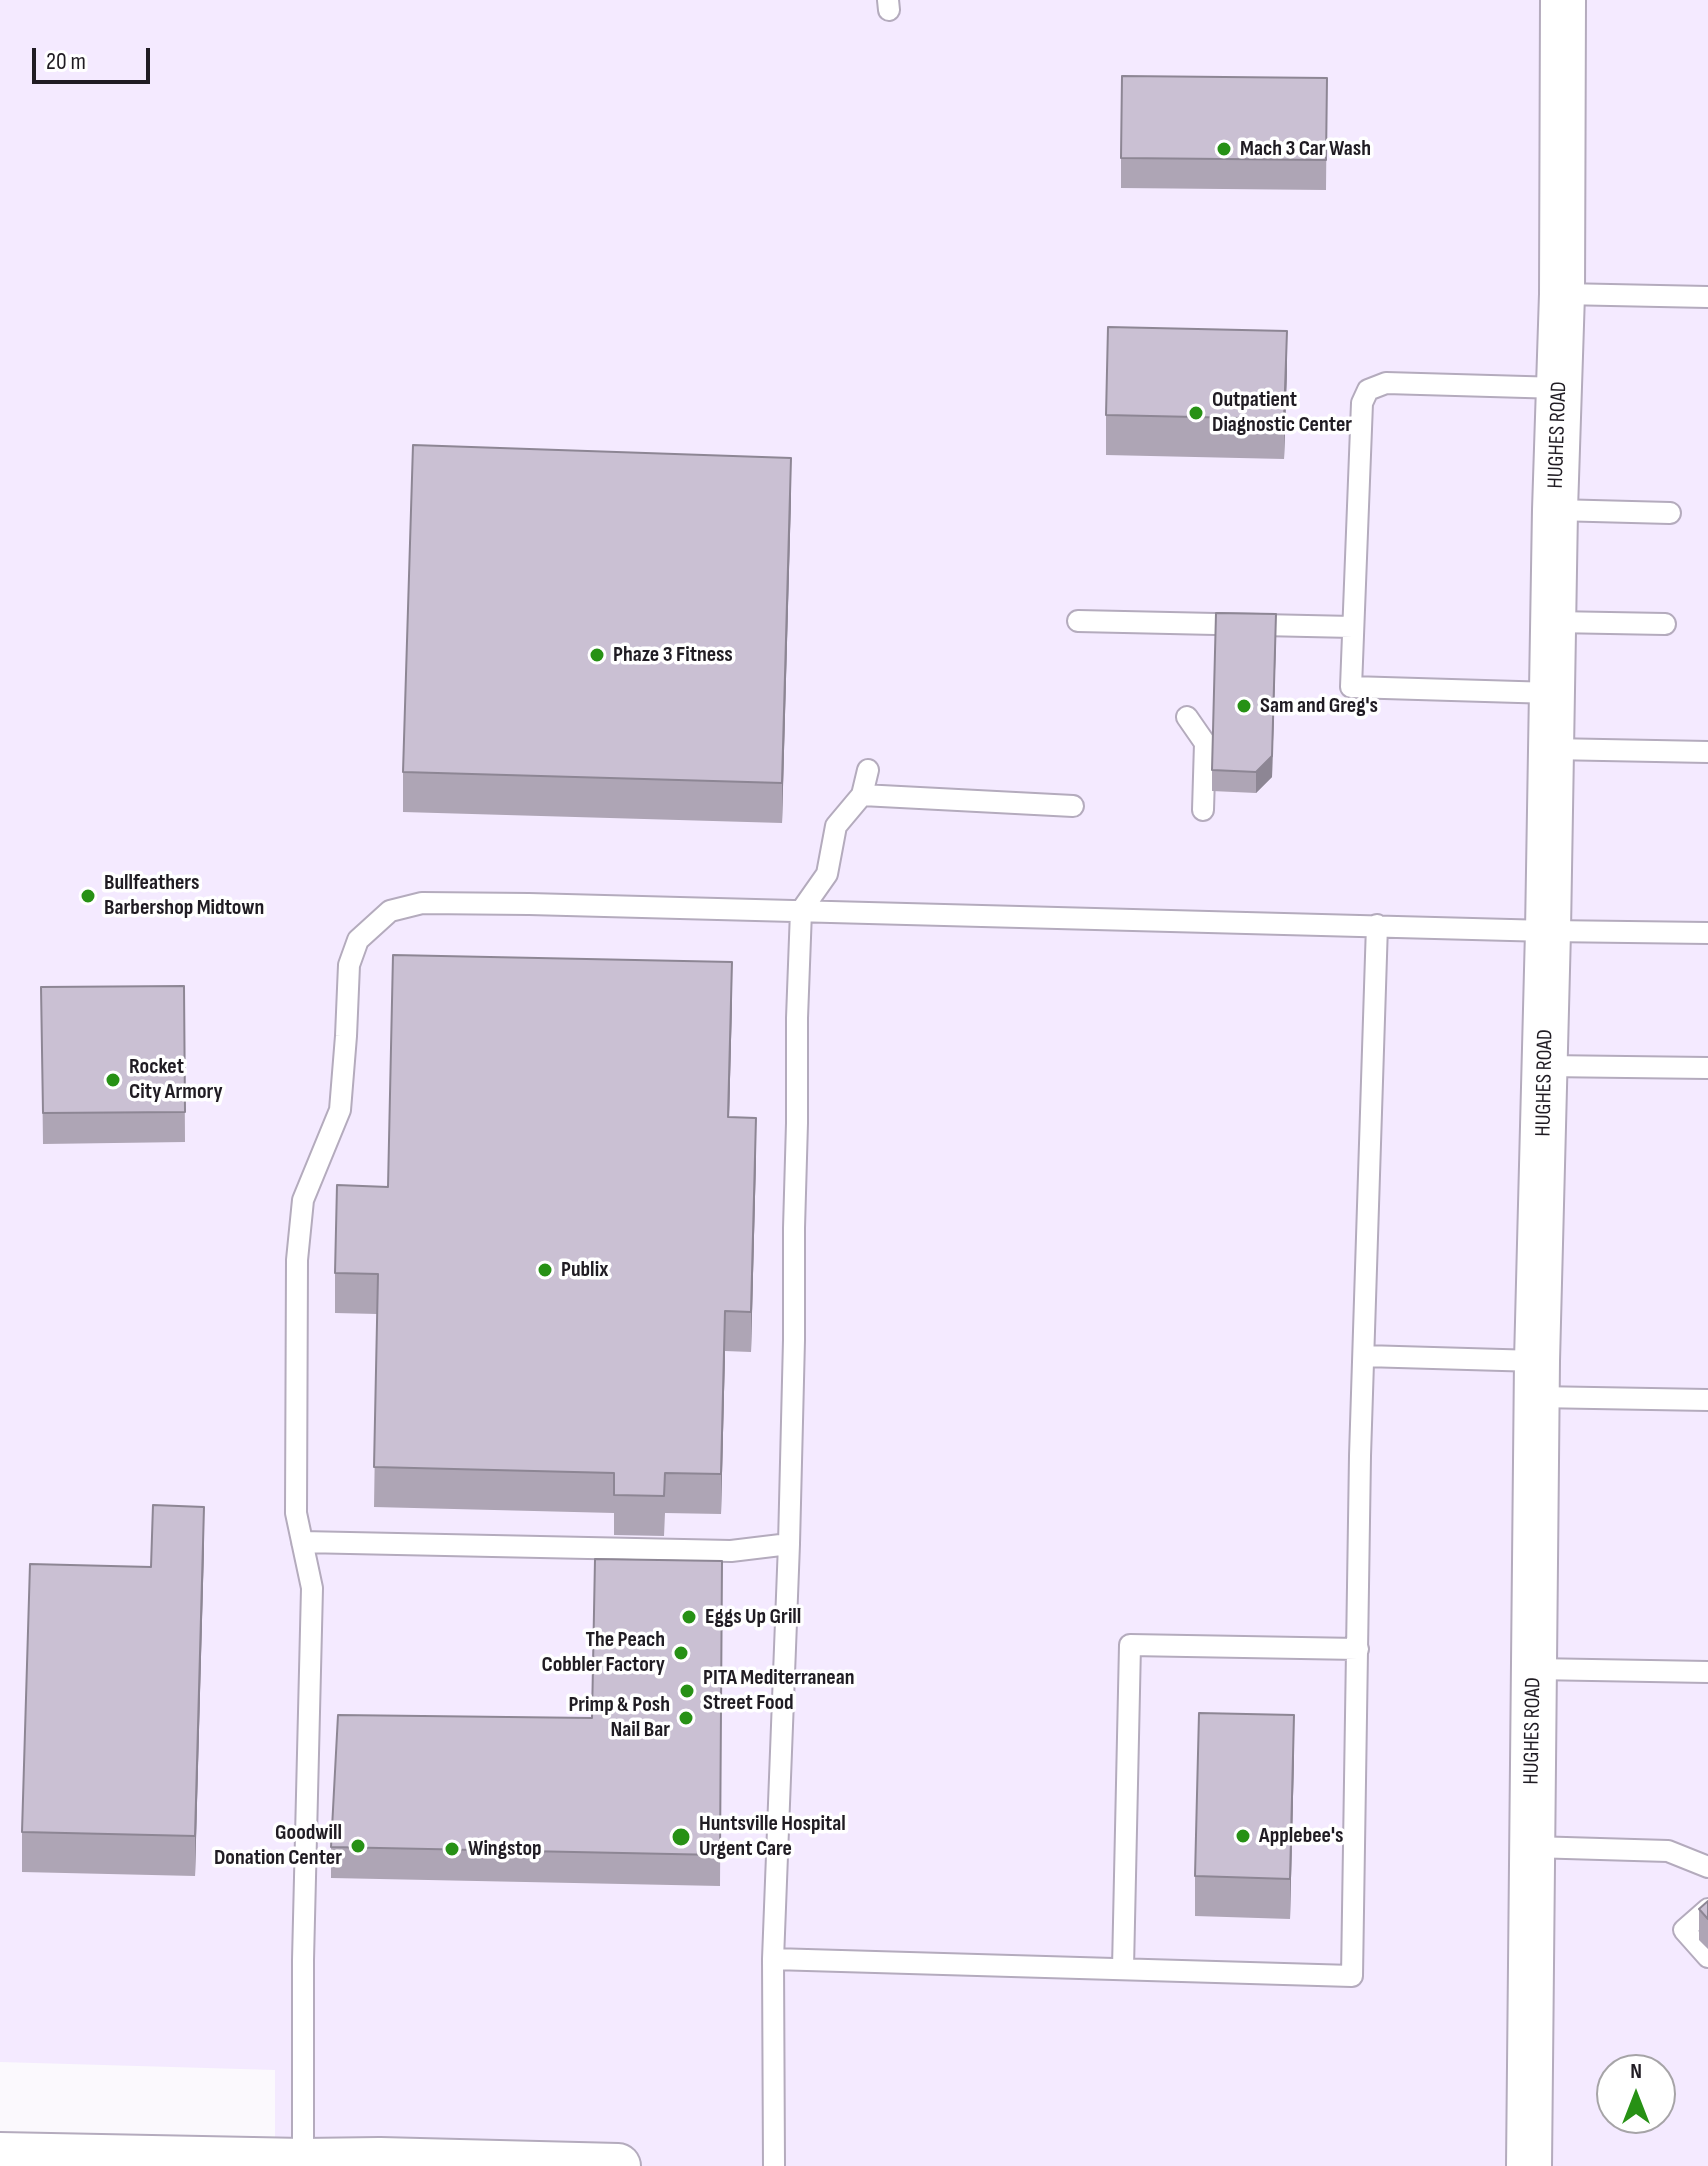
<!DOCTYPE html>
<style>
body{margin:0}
#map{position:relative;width:1708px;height:2166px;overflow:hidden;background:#fbf9fd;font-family:"Sofia Sans Condensed",sans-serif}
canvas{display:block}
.north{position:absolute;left:1596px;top:2054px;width:80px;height:80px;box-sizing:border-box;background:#fff;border:2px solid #a6a4a7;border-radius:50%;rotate:0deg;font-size:22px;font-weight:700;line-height:32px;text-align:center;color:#201c23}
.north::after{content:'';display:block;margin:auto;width:28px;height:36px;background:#279115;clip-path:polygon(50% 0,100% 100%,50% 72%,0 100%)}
.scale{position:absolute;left:32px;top:48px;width:118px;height:36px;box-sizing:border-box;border:4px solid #201c23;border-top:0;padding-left:10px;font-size:24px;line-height:28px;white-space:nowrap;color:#201c23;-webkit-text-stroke:6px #fff;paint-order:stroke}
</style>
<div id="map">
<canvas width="1708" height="2166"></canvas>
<div class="north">N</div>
<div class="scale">20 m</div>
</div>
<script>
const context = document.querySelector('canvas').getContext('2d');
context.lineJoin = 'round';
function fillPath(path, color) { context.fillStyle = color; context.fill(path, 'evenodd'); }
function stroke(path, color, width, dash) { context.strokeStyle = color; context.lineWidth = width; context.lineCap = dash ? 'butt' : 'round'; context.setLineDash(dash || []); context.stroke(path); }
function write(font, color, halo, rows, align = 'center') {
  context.font = font + ' "Sofia Sans Condensed",sans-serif'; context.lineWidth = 7; context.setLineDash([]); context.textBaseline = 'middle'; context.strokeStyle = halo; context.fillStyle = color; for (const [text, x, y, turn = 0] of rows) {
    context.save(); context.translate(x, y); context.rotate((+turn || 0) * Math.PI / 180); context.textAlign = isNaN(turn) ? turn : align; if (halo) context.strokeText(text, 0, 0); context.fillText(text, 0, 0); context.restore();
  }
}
fillPath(new Path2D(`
 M 0,0 L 1708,0 L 1708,2166 L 275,2166 L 275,2070 L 0,2062 ZM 1612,2070 L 1660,2070 L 1660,2118 L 1612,2118 Z`), '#f4eaff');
const lane = new Path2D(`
 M 888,0 L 889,10
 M 1562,294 L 1708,297
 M 1555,510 L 1670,513
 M 1078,621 L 1353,627
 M 1554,622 L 1665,624
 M 1552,693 L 1351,687 L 1362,403 L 1368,390 L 1386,383 L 1560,388
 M 1187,717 L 1205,743 L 1203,810
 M 1551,749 L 1708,752
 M 862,795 L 1073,806
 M 1545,1066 L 1708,1068
 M 1364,1356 L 1537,1361
 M 1537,1397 L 1708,1400
 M 302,1542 L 731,1551 L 789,1544
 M 1534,1669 L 1708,1672
 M 1532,1847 L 1668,1851 L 1708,1867
 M 1708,1909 L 1684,1930 L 1708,1957
 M 773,1959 L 1352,1976 L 1360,1456 L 1377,925
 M 1123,1968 L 1130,1645 L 1358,1649
 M 303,2161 L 303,1960 L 312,1588 L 296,1513 L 297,1260 L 303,1200 L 340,1110 L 346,1036 L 349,965 L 358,940 L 390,911 L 422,903 L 529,904 L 1548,931 L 1708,933
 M 774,2166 L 773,1959 L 789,1544 L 794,1340 L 794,1228 L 797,1123 L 797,1018 L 801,911 L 827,874 L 836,826 L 862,795 L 868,770`);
const secondary = new Path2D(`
 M 0,2155 L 303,2161 L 380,2160 L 618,2166
 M 1529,2166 L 1537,1361 L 1548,931 L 1555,510 L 1562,294 L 1563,0`);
stroke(lane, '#b4abbd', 24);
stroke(secondary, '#b4abbd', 48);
stroke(lane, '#fff', 20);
stroke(secondary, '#fff', 44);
fillPath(new Path2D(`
 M 1327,78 L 1326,190 L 1121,188 L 1121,158 Z
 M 1287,371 L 1284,459 L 1106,455 L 1106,415 Z
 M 791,498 L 782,823 L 403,812 L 403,772 Z
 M 1276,635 L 1272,777 L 1256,793 L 1212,791 L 1212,770 Z
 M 184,986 L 185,1142 L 43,1144 L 41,987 Z
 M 732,1002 L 729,1117 L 756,1158 L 751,1352 L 725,1351 L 721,1514 L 665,1513 L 664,1536 L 614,1535 L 614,1513 L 374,1507 L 377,1314 L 335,1313 L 335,1273 L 388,1187 Z
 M 204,1547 L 195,1876 L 22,1872 L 22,1832 L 151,1567 Z
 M 722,1561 L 720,1886 L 331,1878 L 331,1847 L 592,1718 Z
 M 1294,1755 L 1290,1919 L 1195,1916 L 1195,1876 Z
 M 1708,1901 L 1708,1949 L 1699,1940 L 1699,1909 Z`), '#aea5b5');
fillPath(new Path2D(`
 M 1287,331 L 1287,371 L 1284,459 L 1284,419 Z
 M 791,458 L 791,498 L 782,823 L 782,783 Z
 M 1276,635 L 1272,777 L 1256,793 L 1256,772 Z
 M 732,962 L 732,1002 L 728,1157 L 728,1117 Z
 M 756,1118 L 756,1158 L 751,1352 L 751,1312 Z
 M 725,1311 L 725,1351 L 721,1514 L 721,1474 Z
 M 204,1507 L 204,1547 L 195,1876 L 195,1836 Z
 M 1294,1715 L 1294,1755 L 1290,1919 L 1290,1879 Z`), '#8d8694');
const building = new Path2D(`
 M 1122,76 L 1327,78 L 1326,160 L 1121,158 Z
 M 1108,327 L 1287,331 L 1284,419 L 1106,415 Z
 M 413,445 L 791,458 L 782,783 L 403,772 Z
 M 1216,613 L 1276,614 L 1272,756 L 1256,772 L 1212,770 Z
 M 393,955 L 732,962 L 728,1117 L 756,1118 L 751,1312 L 725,1311 L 721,1474 L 665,1473 L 664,1496 L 614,1495 L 614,1473 L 374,1467 L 378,1274 L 335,1273 L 337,1185 L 388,1187 Z
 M 184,986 L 185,1112 L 43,1113 L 41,987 Z
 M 153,1505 L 204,1507 L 195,1836 L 22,1832 L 30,1564 L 151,1567 Z
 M 595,1559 L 722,1561 L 720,1855 L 331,1847 L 338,1715 L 592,1718 Z
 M 1199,1713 L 1294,1715 L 1290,1879 L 1195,1876 Z
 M 1708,1901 L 1708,1919 L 1699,1909 Z`);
fillPath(building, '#cac0d3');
stroke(building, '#8d8694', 2);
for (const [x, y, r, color] of [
 [1224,149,8,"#279115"],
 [1196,413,8,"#279115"],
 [597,655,8,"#279115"],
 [1244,706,8,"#279115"],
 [88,896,8,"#279115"],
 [113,1080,8,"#279115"],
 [545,1270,8,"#279115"],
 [689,1617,8,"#279115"],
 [681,1653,8,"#279115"],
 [687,1691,8,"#279115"],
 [686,1718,8,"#279115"],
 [1243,1836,8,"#279115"],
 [681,1837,10,"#279115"],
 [358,1846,8,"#279115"],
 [452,1849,8,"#279115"]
]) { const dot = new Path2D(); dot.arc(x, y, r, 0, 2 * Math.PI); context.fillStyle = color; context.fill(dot); stroke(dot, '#fff', 3); }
write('bold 22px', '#201c23', '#fff', [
 ["Mach 3 Car Wash",1240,149],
 ["Outpatient",1212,400],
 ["Diagnostic Center",1212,425],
 ["Phaze 3 Fitness",613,655],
 ["Sam and Greg's",1260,706],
 ["Bullfeathers",104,883],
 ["Barbershop Midtown",104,908],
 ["Rocket",129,1067],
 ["City Armory",129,1092],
 ["Publix",561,1270],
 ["Eggs Up Grill",705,1617],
 ["The Peach",665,1640,"right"],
 ["Cobbler Factory",665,1665,"right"],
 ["PITA Mediterranean",703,1678],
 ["Street Food",703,1703],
 ["Primp & Posh",670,1705,"right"],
 ["Nail Bar",670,1730,"right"],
 ["Huntsville Hospital",699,1824],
 ["Urgent Care",699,1849],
 ["Goodwill",342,1833,"right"],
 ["Donation Center",342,1858,"right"],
 ["Applebee's",1259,1836],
 ["Wingstop",468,1849]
], 'left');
write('22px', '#201c23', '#fff', [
 ["HUGHES ROAD",1558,435,-88],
 ["HUGHES ROAD",1545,1083,-89],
 ["HUGHES ROAD",1533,1731,-89]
]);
</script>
